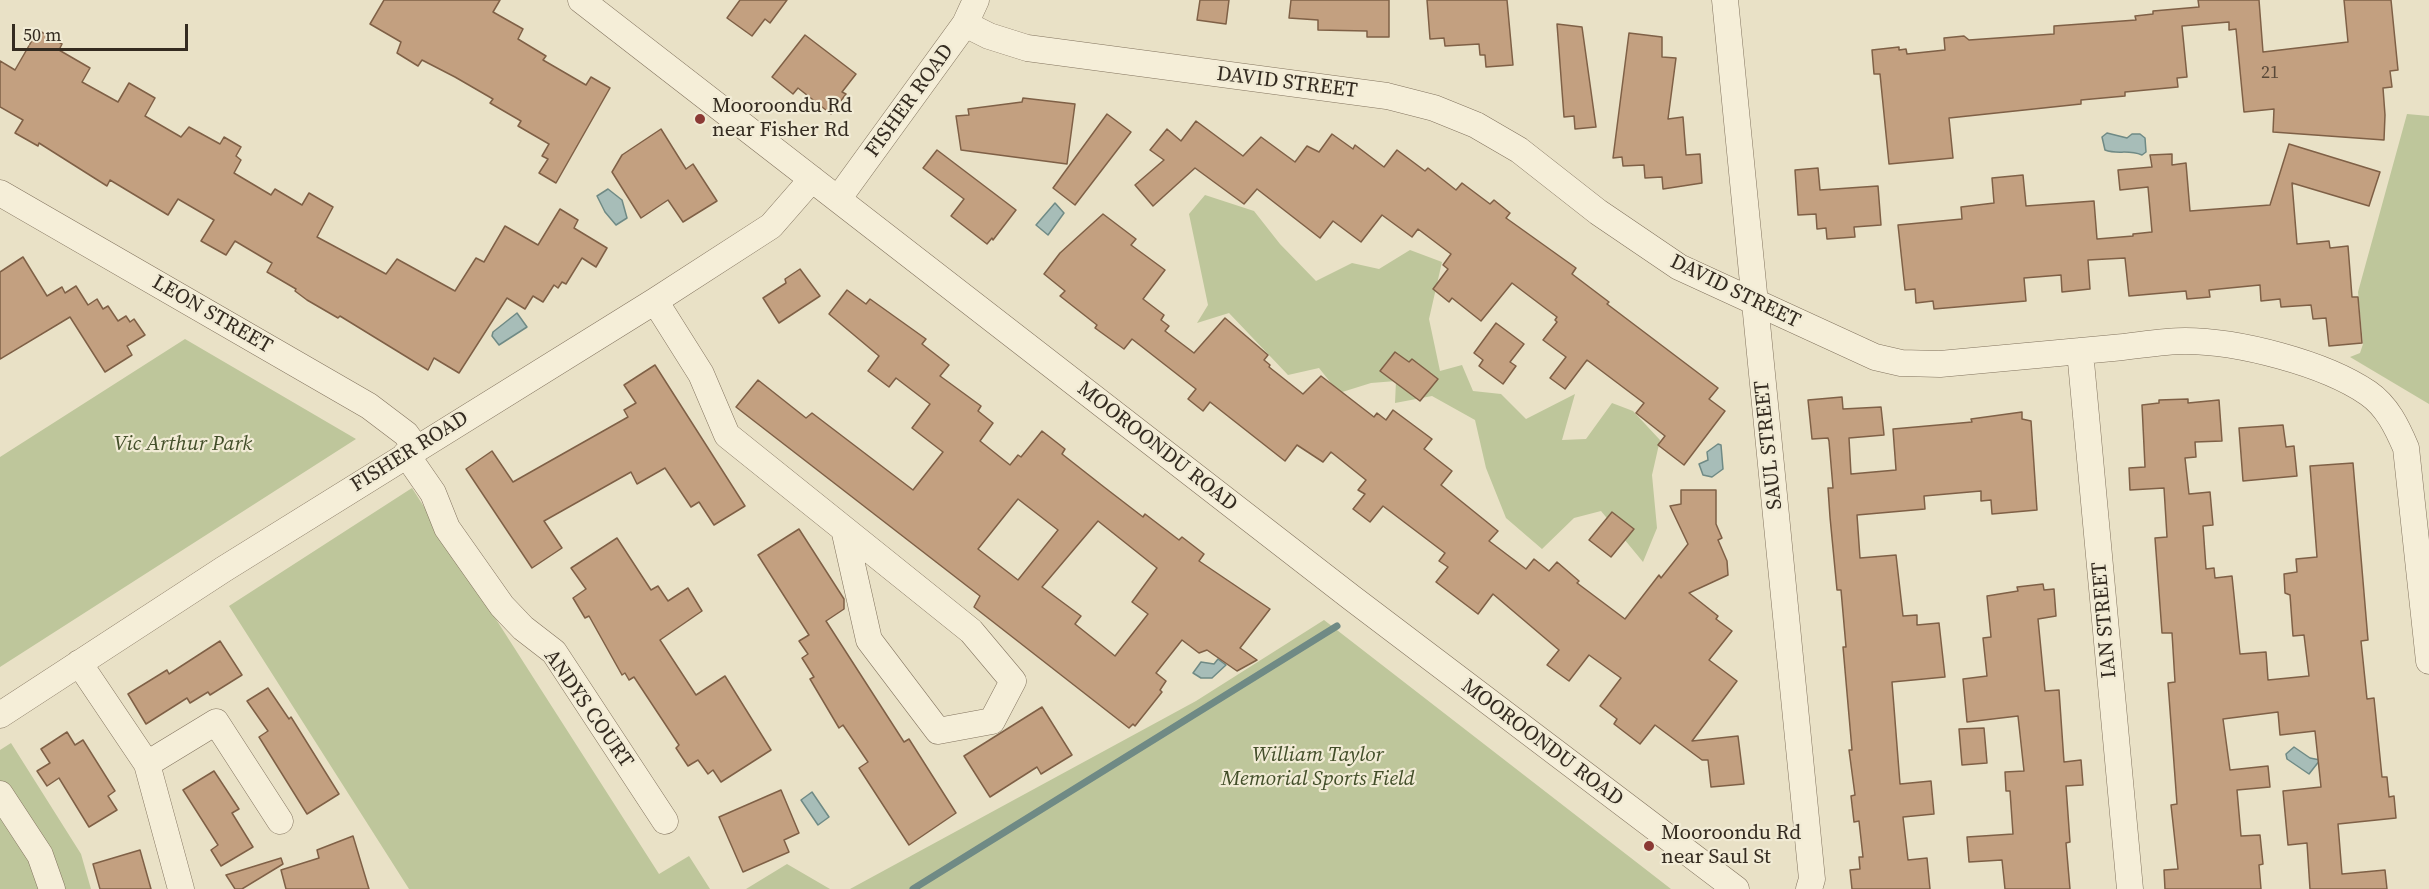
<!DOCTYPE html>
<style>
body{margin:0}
#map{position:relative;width:2429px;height:889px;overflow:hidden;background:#e9e1c6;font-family:"Source Serif 4",serif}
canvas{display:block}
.scale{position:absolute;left:12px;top:24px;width:176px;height:27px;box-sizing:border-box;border:3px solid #342b20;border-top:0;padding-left:8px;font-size:18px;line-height:21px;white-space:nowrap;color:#342b20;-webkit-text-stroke:4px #f1ebd5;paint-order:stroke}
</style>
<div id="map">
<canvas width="2429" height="889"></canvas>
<div class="scale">50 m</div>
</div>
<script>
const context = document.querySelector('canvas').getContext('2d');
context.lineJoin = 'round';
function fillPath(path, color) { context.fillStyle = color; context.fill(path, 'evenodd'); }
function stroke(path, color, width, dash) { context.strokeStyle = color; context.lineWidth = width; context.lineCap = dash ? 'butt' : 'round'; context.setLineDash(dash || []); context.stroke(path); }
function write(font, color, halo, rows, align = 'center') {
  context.font = font + ' "Source Serif 4",serif'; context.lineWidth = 4.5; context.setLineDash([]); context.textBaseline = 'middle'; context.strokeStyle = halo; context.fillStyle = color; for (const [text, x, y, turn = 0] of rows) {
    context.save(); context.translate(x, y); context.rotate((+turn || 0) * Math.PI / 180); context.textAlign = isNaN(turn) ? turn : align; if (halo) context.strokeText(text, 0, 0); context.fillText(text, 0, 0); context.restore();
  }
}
fillPath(new Path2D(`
 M 2407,114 L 2429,116 L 2429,404 L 2350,357 L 2360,353 L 2363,344 L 2358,292 Z
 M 1205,195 L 1254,211 L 1280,244 L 1316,281 L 1352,263 L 1379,269 L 1410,250 L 1442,262 L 1429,319 L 1440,371 L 1462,365 L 1473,391 L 1501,394 L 1526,419 L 1575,394 L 1562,440 L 1586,439 L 1612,403 L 1633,411 L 1660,440 L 1652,475 L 1657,528 L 1643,562 L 1601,511 L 1574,518 L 1542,549 L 1506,518 L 1486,468 L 1475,420 L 1432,396 L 1395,403 L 1396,381 L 1371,383 L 1339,393 L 1319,368 L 1288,375 L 1229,313 L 1197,323 L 1208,305 L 1189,214 Z
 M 185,339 L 356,439 L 0,667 L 0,457 Z
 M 412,488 L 659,874 L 689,856 L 710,889 L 409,889 L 229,606 Z
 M 1324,620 L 1671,889 L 850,889 L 1196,701 Z
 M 11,743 L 81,854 L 91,889 L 0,889 L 0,750 Z
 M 787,864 L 830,889 L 746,889 Z`), '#bec69b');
const water = new Path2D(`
 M 2107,133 L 2127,138 L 2132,134 L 2140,134 L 2145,138 L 2146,152 L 2142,155 C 2127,149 2118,155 2105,150 L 2102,137 Z
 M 608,189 L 622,200 L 627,218 L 616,225 L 605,212 L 597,196 Z
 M 1055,203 L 1064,213 L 1048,235 L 1036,225 Z
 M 517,313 L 527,327 L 499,345 L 492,336 L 493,332 Z
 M 1718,444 L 1721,445 L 1723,469 L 1712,477 L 1703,475 L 1699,464 L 1708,460 L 1707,452 Z
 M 1218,659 L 1226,665 L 1212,678 L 1201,678 L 1193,673 L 1201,662 L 1214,664 Z
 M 2294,747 L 2310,758 L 2320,760 L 2309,774 L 2287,759 L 2286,754 Z
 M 812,792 L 829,817 L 818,825 L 801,800 Z`);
fillPath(water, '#a7bdb8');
stroke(water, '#6f8a85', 1.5);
stroke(new Path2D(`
 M 913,889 L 1337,626`), '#6f8a85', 7);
const building = new Path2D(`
 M 384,0 L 500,0 L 493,12 L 523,29 L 518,39 L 546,56 L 543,60 L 586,85 L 591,77 L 610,88 L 556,183 L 539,173 L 548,159 L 542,156 L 549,144 L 518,126 L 521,121 L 490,103 L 493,99 L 455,77 L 422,60 L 418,66 L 397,53 L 401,42 L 370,24 Z
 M 740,0 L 787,0 L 770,23 L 765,19 L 752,36 L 727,18 Z
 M 1200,0 L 1229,0 L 1226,24 L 1197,20 Z
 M 1291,0 L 1389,0 L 1389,37 L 1367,37 L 1367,31 L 1318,30 L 1318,20 L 1289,18 Z
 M 1427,0 L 1507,0 L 1513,65 L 1486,67 L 1485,55 L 1480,55 L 1479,44 L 1445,46 L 1444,38 L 1430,39 Z
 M 2198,0 L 2259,0 L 2263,52 L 2348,42 L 2344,0 L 2391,0 L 2398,70 L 2390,71 L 2392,87 L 2383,88 L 2385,115 L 2384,140 L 2273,132 L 2274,109 L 2244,112 L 2236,29 L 2229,30 L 2229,22 L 2182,26 L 2187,77 L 2177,78 L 2178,87 L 2125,92 L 2125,96 L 2081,100 L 2081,104 L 1949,118 L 1953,158 L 1889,164 L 1880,74 L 1874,74 L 1872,50 L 1899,47 L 1899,50 L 1906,49 L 1907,54 L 1945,50 L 1944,38 L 1964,36 L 1969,40 L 2054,34 L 2054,26 L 2136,20 L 2135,16 L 2153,14 L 2153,11 L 2199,7 Z
 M 1557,24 L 1582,27 L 1596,127 L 1575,129 L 1574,116 L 1564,117 Z
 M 38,30 L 62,44 L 59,50 L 90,68 L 82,82 L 118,102 L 129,83 L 155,98 L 145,116 L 181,137 L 189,127 L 220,144 L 224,137 L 241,147 L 236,156 L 241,160 L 234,173 L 271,195 L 275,189 L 302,205 L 309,193 L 333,207 L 317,237 L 386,274 L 397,259 L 455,291 L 476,258 L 484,262 L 505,226 L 538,245 L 560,209 L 578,220 L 574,228 L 607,248 L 596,267 L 582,258 L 566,284 L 562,282 L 558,288 L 554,285 L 543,302 L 533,296 L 525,309 L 507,298 L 459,373 L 434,358 L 428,370 L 340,316 L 338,318 L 307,300 L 295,291 L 296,289 L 267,272 L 272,263 L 235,241 L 226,255 L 201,241 L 214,220 L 178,199 L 168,215 L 110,180 L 107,186 L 39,143 L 38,146 L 15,133 L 23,120 L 0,107 L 0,61 L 15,70 Z
 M 1629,33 L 1662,37 L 1662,57 L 1676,58 L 1668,119 L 1683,117 L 1686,155 L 1700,154 L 1702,183 L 1663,189 L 1662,177 L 1645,178 L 1644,165 L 1623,166 L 1622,157 L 1613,158 Z
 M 805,35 L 856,74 L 842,92 L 846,94 L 831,114 L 798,88 L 793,94 L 772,77 Z
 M 1023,98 L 1075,104 L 1067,164 L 961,150 L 956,116 L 969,115 L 968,109 L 1022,102 Z
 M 1107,114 L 1131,132 L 1075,205 L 1053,188 Z
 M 1196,121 L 1243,156 L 1261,137 L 1295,162 L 1307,146 L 1319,152 L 1332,134 L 1353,149 L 1355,145 L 1384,167 L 1397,150 L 1425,171 L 1428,168 L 1456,190 L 1462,183 L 1490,204 L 1494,200 L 1510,213 L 1506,218 L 1576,268 L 1572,274 L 1609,302 L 1607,304 L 1718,388 L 1709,399 L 1725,411 L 1684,465 L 1658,445 L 1665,436 L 1636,413 L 1644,403 L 1587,360 L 1565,389 L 1550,378 L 1566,357 L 1543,340 L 1557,322 L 1555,320 L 1557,317 L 1512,283 L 1481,321 L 1452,298 L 1449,302 L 1433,289 L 1448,269 L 1443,265 L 1451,254 L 1418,229 L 1412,237 L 1382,215 L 1361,242 L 1333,221 L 1320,238 L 1257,189 L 1244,204 L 1195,168 L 1153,206 L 1135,185 L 1164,160 L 1150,150 L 1167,129 L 1181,141 Z
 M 661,129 L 686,169 L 693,164 L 717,201 L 683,222 L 668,200 L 641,218 L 612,172 L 622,155 Z
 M 2289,144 L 2380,172 L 2369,206 L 2292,183 L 2297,244 L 2329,241 L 2330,248 L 2348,246 L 2352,297 L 2358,297 L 2362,343 L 2329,346 L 2326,318 L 2313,319 L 2311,305 L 2281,307 L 2280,299 L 2261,301 L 2260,285 L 2209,290 L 2210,297 L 2187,299 L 2186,291 L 2129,296 L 2125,258 L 2088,260 L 2090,289 L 2062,292 L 2061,275 L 2024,278 L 2026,301 L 1934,309 L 1933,301 L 1916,303 L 1915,289 L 1905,290 L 1898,225 L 1962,219 L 1961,207 L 1994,203 L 1992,178 L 2023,175 L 2026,206 L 2094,201 L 2097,239 L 2133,236 L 2133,234 L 2152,232 L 2148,187 L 2120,190 L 2118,170 L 2152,167 L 2150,155 L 2172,154 L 2172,165 L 2186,163 L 2190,211 L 2270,205 Z
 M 937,150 L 1016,210 L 993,240 L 992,238 L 987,244 L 951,216 L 964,199 L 923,168 Z
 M 1818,168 L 1820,190 L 1878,186 L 1881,225 L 1854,227 L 1855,237 L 1827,239 L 1826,228 L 1817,229 L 1816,214 L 1798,215 L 1795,170 Z
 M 1103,214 L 1136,239 L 1131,245 L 1165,270 L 1143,299 L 1164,315 L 1161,320 L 1169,326 L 1165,331 L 1194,353 L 1225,318 L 1268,355 L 1264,360 L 1270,365 L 1269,367 L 1303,394 L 1321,376 L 1374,417 L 1377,413 L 1386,420 L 1393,410 L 1432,439 L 1424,449 L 1452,471 L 1441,485 L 1498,531 L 1489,541 L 1526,569 L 1534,559 L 1549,571 L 1557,562 L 1579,581 L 1577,583 L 1625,619 L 1659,575 L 1661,578 L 1688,544 L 1670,506 L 1681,504 L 1681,490 L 1716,490 L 1716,524 L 1722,538 L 1718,540 L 1727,561 L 1728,575 L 1689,593 L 1718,616 L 1716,619 L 1732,631 L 1709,660 L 1737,681 L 1692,741 L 1738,736 L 1744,784 L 1711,787 L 1708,760 L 1702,760 L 1655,725 L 1640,744 L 1614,724 L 1617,719 L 1600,706 L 1621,678 L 1589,655 L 1569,681 L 1547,665 L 1559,650 L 1493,594 L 1478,614 L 1436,582 L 1448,567 L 1439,561 L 1445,553 L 1383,506 L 1370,522 L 1353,509 L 1365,494 L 1358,490 L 1366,480 L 1331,452 L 1323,462 L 1297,445 L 1285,461 L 1210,402 L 1203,411 L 1188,399 L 1196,389 L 1132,339 L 1124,349 L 1095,328 L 1097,325 L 1060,296 L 1065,291 L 1044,274 L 1060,253 Z
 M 23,257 L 47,296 L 62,287 L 65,293 L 76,286 L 88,305 L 97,299 L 103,309 L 108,306 L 118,321 L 126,316 L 130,322 L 134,319 L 145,335 L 127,346 L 132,355 L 105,372 L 70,317 L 0,359 L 0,272 Z
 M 800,269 L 820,296 L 779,323 L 763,298 L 786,283 L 785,279 Z
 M 847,290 L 866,304 L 870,299 L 926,339 L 922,344 L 949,365 L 940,376 L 981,406 L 978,411 L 993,423 L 980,441 L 1010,465 L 1018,455 L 1021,457 L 1042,431 L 1065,449 L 1062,454 L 1104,487 L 1143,517 L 1145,514 L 1179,540 L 1182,537 L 1204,554 L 1199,561 L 1270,609 L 1240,648 L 1257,660 L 1237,671 L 1207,650 L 1199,653 L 1182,640 L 1156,673 L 1166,681 L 1160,690 L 1162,692 L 1135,726 L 1133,724 L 1129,728 L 974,607 L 980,596 L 736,407 L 758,380 L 806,418 L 812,413 L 913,490 L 943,452 L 912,428 L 930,404 L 896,378 L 889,387 L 868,371 L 879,356 L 829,314 ZM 1018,499 L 1058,530 L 1018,580 L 978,549 ZM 1098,521 L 1157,568 L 1132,602 L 1148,614 L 1115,656 L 1075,624 L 1081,616 L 1042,587 Z
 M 1496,323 L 1524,344 L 1510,362 L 1516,366 L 1503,384 L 1479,366 L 1483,360 L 1474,353 Z
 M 1395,352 L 1409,362 L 1412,359 L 1438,379 L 1420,401 L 1380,371 Z
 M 655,365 L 745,506 L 714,525 L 699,502 L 691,507 L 665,468 L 637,484 L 631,472 L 544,521 L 562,548 L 532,568 L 466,469 L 492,451 L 513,482 L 628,417 L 624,410 L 636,403 L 624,385 Z
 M 1842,397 L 1843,409 L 1881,407 L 1884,435 L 1849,438 L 1851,474 L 1896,470 L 1893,429 L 1972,422 L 1971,419 L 2022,412 L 2022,419 L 2031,421 L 2037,510 L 1992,514 L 1991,500 L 1981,501 L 1981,491 L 1924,496 L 1925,509 L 1857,515 L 1860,558 L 1896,555 L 1903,616 L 1917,615 L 1917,625 L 1939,623 L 1945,677 L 1892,682 L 1900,784 L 1931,781 L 1934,814 L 1903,817 L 1908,860 L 1927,858 L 1930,889 L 1852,889 L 1850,870 L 1860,869 L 1859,857 L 1863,857 L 1859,821 L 1854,822 L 1851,796 L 1855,795 L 1849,750 L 1852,750 L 1843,647 L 1846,647 L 1841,590 L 1837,590 L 1830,517 L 1828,488 L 1833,488 L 1829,441 L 1828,438 L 1812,439 L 1808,400 Z
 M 2188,399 L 2188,403 L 2219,400 L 2222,441 L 2195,442 L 2196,457 L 2185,458 L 2189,494 L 2210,492 L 2213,525 L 2203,526 L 2206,569 L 2214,568 L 2215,578 L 2232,576 L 2240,654 L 2266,652 L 2268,680 L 2309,676 L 2304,635 L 2293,636 L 2290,595 L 2285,593 L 2284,574 L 2297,572 L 2296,559 L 2317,557 L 2310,466 L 2353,463 L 2368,640 L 2361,641 L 2367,699 L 2374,698 L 2382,777 L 2387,777 L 2389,797 L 2394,796 L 2396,818 L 2338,824 L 2342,874 L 2385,870 L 2387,889 L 2310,889 L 2307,843 L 2288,845 L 2283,791 L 2321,787 L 2315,731 L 2280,735 L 2278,712 L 2223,719 L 2230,770 L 2268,766 L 2270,787 L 2237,790 L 2241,836 L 2260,835 L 2263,864 L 2259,865 L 2261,889 L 2165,889 L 2164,870 L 2178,869 L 2171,805 L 2177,804 L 2168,683 L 2175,682 L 2172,633 L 2162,633 L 2155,538 L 2167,537 L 2164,488 L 2130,490 L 2129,468 L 2145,467 L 2142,405 L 2159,403 L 2159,400 Z
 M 2283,425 L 2286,447 L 2294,446 L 2297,476 L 2243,481 L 2239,428 Z
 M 1612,512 L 1634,529 L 1611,557 L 1589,540 Z
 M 799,529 L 844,599 L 844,609 L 826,621 L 904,742 L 909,739 L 956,813 L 909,845 L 859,768 L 868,762 L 843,725 L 839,728 L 810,679 L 814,677 L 802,658 L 808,654 L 799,641 L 809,635 L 758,555 Z
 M 617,538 L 651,590 L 658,586 L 668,601 L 688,588 L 702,611 L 660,640 L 696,695 L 725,676 L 771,750 L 721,782 L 713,770 L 708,774 L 698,760 L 688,766 L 676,748 L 679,745 L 634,677 L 629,680 L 625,673 L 622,675 L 589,616 L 585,618 L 573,598 L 586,589 L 571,568 Z
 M 2043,584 L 2044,590 L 2054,589 L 2056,616 L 2038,619 L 2045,691 L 2059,690 L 2064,762 L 2081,760 L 2083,785 L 2066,786 L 2070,842 L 2066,843 L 2070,889 L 2005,889 L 2002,860 L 1969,862 L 1967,837 L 2013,834 L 2010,791 L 2006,791 L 2005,772 L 2024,771 L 2018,716 L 1967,722 L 1963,679 L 1987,676 L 1983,638 L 1991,637 L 1987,596 L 2018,591 L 2017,587 Z
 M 220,641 L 242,675 L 210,695 L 208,692 L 190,703 L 187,698 L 146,724 L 128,694 L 167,670 L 169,674 Z
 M 268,688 L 289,719 L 291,717 L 339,794 L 307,814 L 259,737 L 268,731 L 247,701 Z
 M 1042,707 L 1072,755 L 1041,774 L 1037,767 L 990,797 L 964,756 Z
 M 1984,728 L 1987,763 L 1962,765 L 1959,729 Z
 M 67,732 L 75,745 L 83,740 L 115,791 L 108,796 L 117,810 L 89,827 L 59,778 L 47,786 L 37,771 L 50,763 L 41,749 Z
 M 214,771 L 239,809 L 232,813 L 253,847 L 221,866 L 211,850 L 218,845 L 183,790 Z
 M 781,790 L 799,833 L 784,840 L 789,852 L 743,872 L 719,817 Z
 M 353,836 L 369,889 L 286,889 L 281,870 L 319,858 L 317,850 Z
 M 140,850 L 151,889 L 100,889 L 93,864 Z
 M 281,858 L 283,864 L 242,889 L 235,889 L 226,875 Z`);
fillPath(building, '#c3a080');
stroke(building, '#7f6046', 1.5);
const minor = new Path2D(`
 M 581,0 L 1352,598 L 1736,889
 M 1725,0 L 1812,879 L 1809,889
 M 965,24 L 989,36 L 1027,48 L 1387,96 L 1434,108 L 1476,125 L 1519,150 L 1598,212 L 1679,267 L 1875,357 L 1901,363 L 1940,364 C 1998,359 2055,353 2113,348 C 2137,346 2161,341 2185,341 C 2238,341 2324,363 2368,393 C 2387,406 2397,427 2406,448 L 2429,661
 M 0,193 L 369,406 L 406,434 L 416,448
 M 838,199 L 965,24 L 976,0
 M 655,301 L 701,374 L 727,435 L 971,631 L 1013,681 L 992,721 L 938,731 L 869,640 L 844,529
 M 2080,351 L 2130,889
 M 406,454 L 433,493 L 447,528 L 502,606 L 523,628 L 554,652 L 665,821
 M 79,663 L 147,764 L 181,889
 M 0,715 L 224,569 L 655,301 L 771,226 L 812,179
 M 147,764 L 216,722 L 280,821
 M 0,794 L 40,855 L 52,889`);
stroke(minor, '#82735e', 27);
stroke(minor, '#f5eed8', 26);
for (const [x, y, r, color] of [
 [700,119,6,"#8b3934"],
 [1649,846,6,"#8b3934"]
]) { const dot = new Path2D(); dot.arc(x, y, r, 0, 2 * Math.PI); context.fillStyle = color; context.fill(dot); stroke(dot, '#f1ebd5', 2); }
write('18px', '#584838', null, [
 ["21",2270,73]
]);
write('21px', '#342b20', '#f1ebd5', [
 ["DAVID STREET",1287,83,7],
 ["FISHER ROAD",910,101,-54],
 ["DAVID STREET",1735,292,26],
 ["LEON STREET",212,315,30],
 ["SAUL STREET",1769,445,-96],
 ["MOOROONDU ROAD",1157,447,38],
 ["FISHER ROAD",410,452,-32],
 ["IAN STREET",2105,620,-95],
 ["ANDYS COURT",588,709,55],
 ["MOOROONDU ROAD",1542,743,37]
]);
write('21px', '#342b20', '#f1ebd5', [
 ["Mooroondu Rd",712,107],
 ["near Fisher Rd",712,131],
 ["Mooroondu Rd",1661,834],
 ["near Saul St",1661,858]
], 'left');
write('italic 21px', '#424e29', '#f1ebd5', [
 ["Vic Arthur Park",183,445],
 ["William Taylor",1318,756],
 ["Memorial Sports Field",1318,780]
]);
</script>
